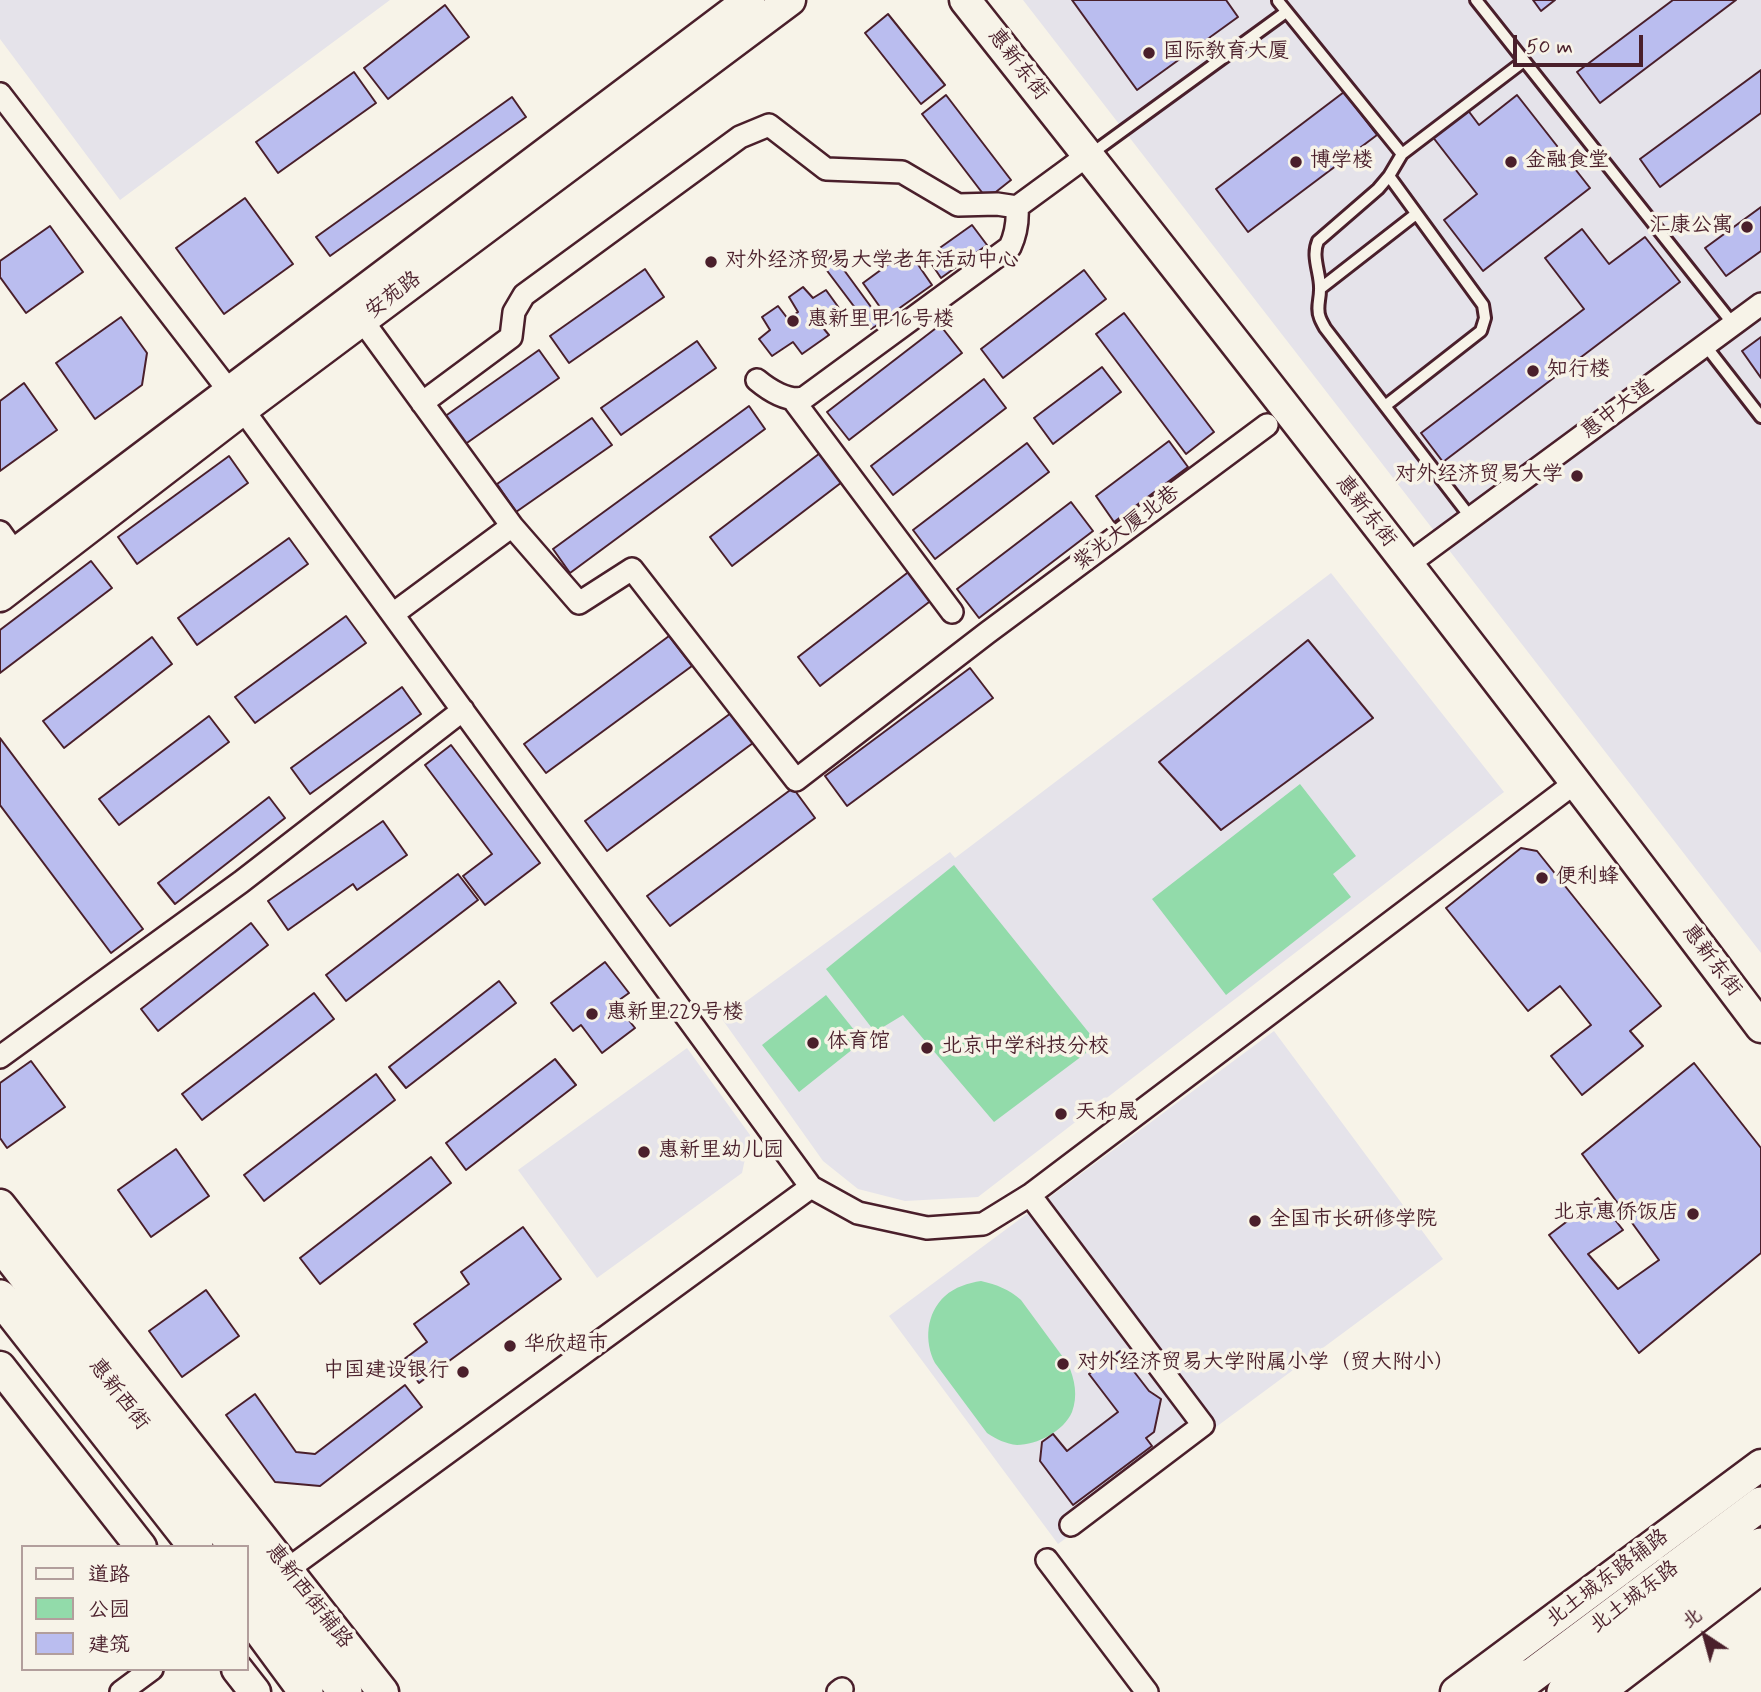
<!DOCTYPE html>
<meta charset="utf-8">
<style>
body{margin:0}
#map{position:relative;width:1761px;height:1692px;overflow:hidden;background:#f7f3e8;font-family:Mynerve,"LXGW WenKai TC",sans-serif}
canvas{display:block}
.legend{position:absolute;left:21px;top:1545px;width:228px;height:126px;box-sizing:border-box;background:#f7f3e8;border:2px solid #b29e9c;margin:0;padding:9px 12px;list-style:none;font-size:21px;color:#4a1f2b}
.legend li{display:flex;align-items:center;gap:14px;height:35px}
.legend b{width:35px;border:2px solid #b29e9c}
.north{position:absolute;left:1670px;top:1601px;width:70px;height:70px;-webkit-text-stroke:5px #f7f3e8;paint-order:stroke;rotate:324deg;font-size:19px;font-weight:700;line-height:28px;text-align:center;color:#4a1f2b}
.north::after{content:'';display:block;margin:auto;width:24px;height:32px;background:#4a1f2b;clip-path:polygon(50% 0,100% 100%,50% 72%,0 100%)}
.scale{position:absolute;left:1513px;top:35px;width:130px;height:32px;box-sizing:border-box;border:4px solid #4a1f2b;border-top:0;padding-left:9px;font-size:21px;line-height:24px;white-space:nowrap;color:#4a1f2b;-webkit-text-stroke:5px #f7f3e8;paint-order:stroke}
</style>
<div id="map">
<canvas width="1761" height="1692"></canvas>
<ul class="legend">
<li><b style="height:9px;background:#f7f3e8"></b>道路</li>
<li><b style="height:19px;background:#92dbaa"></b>公园</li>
<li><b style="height:19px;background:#babdef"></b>建筑</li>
</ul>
<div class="north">北</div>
<div class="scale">50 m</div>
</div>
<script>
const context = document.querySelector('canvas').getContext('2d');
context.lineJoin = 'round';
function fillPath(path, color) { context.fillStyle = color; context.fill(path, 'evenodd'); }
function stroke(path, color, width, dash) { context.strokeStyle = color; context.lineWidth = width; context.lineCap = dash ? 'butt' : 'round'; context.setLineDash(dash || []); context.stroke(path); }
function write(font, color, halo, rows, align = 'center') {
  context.font = font + ' Mynerve,"LXGW WenKai TC",sans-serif'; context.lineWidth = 7; context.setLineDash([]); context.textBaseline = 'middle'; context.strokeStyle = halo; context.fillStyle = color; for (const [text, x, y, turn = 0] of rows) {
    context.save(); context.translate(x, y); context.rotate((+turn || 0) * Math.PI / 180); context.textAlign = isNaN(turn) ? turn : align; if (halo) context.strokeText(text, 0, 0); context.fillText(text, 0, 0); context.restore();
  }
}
fillPath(new Path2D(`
 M 0,0 L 390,0 L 120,200 L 0,39 Z
 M 1023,0 L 1761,0 L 1761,953 Z
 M 1331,573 L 1504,792 L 978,1197 L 905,1201 L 858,1189 L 823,1161 L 722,1019 L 950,852 L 955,858 Z
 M 1274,1031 L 1443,1259 L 1058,1544 L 889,1316 Z
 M 687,1048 L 750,1135 L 742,1173 L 597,1278 L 518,1170 Z`), '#e5e3ea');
fillPath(new Path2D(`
 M 1300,784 L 1356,856 L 1333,874 L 1351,897 L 1226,995 L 1152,899 Z
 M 954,865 L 1098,1044 L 994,1122 L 903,1015 L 875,1032 L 826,969 Z
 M 826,995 L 863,1041 L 799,1092 L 762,1045 Z
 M 981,1281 C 997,1285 1009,1289 1021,1300 L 1068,1364 C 1075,1380 1078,1396 1072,1412 C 1064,1431 1037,1445 1017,1445 C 1006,1444 996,1439 987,1433 L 935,1363 C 924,1342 926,1313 945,1296 C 955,1287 968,1283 981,1281 Z`), '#92dbaa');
const building = new Path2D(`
 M 1072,0 L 1226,0 L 1238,17 L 1137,90 Z
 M 1533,0 L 1555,0 L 1541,11 Z
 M 1673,0 L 1736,0 L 1600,103 L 1577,72 Z
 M 445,5 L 469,37 L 388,99 L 364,68 Z
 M 888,14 L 945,85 L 921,104 L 865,33 Z
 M 1761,70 L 1761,113 L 1660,187 L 1640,159 Z
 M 354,72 L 376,103 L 278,173 L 256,142 Z
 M 1344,92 L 1377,135 L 1248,232 L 1216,189 Z
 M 946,95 L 1011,180 L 987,199 L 922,114 Z
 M 1517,95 L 1590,188 L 1483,271 L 1444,220 L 1477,194 L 1432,136 L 1467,109 L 1479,125 Z
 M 512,97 L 526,117 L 330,256 L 316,237 Z
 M 245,198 L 293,264 L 224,314 L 176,248 Z
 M 1761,207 L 1761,251 L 1726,276 L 1705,248 Z
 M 972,225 L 987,245 L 941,278 L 927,257 Z
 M 50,226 L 83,272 L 26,313 L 0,277 L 0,261 Z
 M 1582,229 L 1609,264 L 1645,237 L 1680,282 L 1443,462 L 1421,433 L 1584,309 L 1545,258 Z
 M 908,250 L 932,285 L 887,317 L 863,283 Z
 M 833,255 L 882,322 L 871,329 L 822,264 Z
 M 645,269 L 664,297 L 569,363 L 550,336 Z
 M 1084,270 L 1106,299 L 1003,378 L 981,349 Z
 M 803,287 L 813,298 L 826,290 L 839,308 L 819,323 L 829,335 L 802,354 L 793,342 L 772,356 L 759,339 L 770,330 L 762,317 L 778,306 L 788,319 L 798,312 L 789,297 Z
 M 1124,313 L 1214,432 L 1186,454 L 1096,334 Z
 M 121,317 L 147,353 L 142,385 L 95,419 L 56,363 Z
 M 940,325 L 962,353 L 849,440 L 827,412 Z
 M 1761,337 L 1761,378 L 1742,351 Z
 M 697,341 L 716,368 L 621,435 L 601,408 Z
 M 539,350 L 559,378 L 464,445 L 444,417 Z
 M 1102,367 L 1121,392 L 1053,444 L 1034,418 Z
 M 984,379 L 1006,408 L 893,495 L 871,466 Z
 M 24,383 L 57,430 L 0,471 L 0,401 Z
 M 749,406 L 765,429 L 570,573 L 553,549 Z
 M 592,418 L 612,445 L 516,512 L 497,484 Z
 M 1169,441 L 1188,467 L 1114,522 L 1096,496 Z
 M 1027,443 L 1049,472 L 935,559 L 913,530 Z
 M 824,450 L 846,479 L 732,566 L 710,537 Z
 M 229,456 L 248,483 L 137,564 L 118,537 Z
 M 1071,502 L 1093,531 L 979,618 L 957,589 Z
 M 289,538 L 308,564 L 197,645 L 178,618 Z
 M 91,561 L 112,588 L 0,673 L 0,630 Z
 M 911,570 L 933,599 L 820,686 L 798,657 Z
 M 346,616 L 366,643 L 255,723 L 235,697 Z
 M 669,636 L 692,666 L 546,773 L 524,744 Z
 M 152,637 L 172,664 L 64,748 L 43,721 Z
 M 1308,640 L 1373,718 L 1221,830 L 1159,762 Z
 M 970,668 L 993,698 L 847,806 L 825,776 Z
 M 402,687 L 421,714 L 310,794 L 291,768 Z
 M 731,713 L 753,743 L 607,851 L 585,821 Z
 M 209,716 L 229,742 L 119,825 L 99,799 Z
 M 0,738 L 143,929 L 111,953 L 0,805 Z
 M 451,745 L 540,863 L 485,905 L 463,876 L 492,854 L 425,765 Z
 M 793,788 L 815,818 L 670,926 L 647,896 Z
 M 269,797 L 285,818 L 175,904 L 158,883 Z
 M 383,821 L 407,855 L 357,890 L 353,884 L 288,930 L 268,901 Z
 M 1521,848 L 1537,851 L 1661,1006 L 1630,1031 L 1643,1046 L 1582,1095 L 1551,1056 L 1591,1025 L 1560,986 L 1528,1011 L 1446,908 Z
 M 458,874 L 478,900 L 346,1001 L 326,975 Z
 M 251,923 L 268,945 L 158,1031 L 141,1009 Z
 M 605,962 L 629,993 L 615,1003 L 635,1028 L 602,1053 L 581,1025 L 573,1031 L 551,1003 Z
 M 499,981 L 516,1003 L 406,1088 L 389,1067 Z
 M 314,993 L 334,1019 L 202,1120 L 182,1094 Z
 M 555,1059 L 576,1085 L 466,1170 L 446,1143 Z
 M 31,1061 L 65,1107 L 7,1148 L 0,1138 L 0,1083 Z
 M 1694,1063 L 1761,1148 L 1761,1253 L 1639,1353 L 1549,1235 L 1598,1198 L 1623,1230 L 1588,1254 L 1618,1289 L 1659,1260 L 1582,1154 Z
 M 376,1074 L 395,1100 L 264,1201 L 244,1175 Z
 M 176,1149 L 209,1196 L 151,1237 L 118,1190 Z
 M 431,1157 L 451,1183 L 320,1284 L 300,1258 Z
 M 523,1227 L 561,1279 L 419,1383 L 403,1360 L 427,1342 L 414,1324 L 469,1284 L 461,1272 Z
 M 206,1290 L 239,1336 L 182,1377 L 149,1331 Z
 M 1120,1351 L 1134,1361 L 1132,1369 L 1149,1391 L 1161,1399 L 1154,1432 L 1146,1438 L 1152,1446 L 1073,1505 L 1040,1461 L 1042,1442 L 1053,1434 L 1067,1451 L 1118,1412 L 1089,1374 Z
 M 405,1385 L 422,1407 L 320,1486 L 275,1482 L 226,1415 L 255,1394 L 296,1452 L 315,1454 Z`);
fillPath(building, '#babdef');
stroke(building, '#4a1f2b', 2);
const lane = new Path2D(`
 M 1476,0 L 1733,324
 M 1278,1 L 1402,154
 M 1091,154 L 1286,12
 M 1321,288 L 1416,214
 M 1705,345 L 1761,417
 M 1385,406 L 1481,331 L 1485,318 L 1483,305 L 1389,176
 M 1471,518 L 1325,328 C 1323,324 1321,321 1320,318 C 1316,309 1320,300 1320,290 C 1321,274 1311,257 1318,241 L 1378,189 L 1389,176 L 1402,154 L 1524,61`);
const street = new Path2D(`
 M 0,94 L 230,392 L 811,1187 L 858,1213 L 927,1228 L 983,1224 L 1030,1195 L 1576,782
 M 362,320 L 512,526 L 393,614
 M 757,380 C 769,390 788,402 804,398 L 1010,247 C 1016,234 1018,221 1017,207 L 1088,155
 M 794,401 L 952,612
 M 422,403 L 511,337 L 514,312 L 524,295 L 740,137 L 769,125 L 826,169 L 902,172 L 958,205 L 997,204 L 1017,207
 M 512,526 L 579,603 L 632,569 L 796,780 L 987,633 L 1267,425
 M 0,532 L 15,553
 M 1407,565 L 1761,304
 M 0,1057 L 241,882 L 463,710
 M 1030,1195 L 1203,1425 L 1071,1525
 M 1047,1560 L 1147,1692
 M 247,1599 L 811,1187
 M 121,1692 L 152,1669
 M 838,1692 L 842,1689`);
const secondary = new Path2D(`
 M 965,0 C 1234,339 1501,681 1761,1027
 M 0,565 L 749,0
 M 0,596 L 243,409 L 790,0
 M 0,1205 L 383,1692
 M 0,1367 L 141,1547
 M 237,1669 L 255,1692
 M 1456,1692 L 1761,1465
 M 1599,1692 L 1761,1568`);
const primary = new Path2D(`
 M 0,1243 L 236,1547
 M 0,1297 L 196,1547
 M 247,1561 L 345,1692
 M 247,1612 L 306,1692
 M 1473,1692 L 1529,1676
 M 1510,1692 L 1761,1504
 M 1564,1692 L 1761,1545`);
stroke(lane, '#4a1f2b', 16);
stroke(street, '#4a1f2b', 26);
stroke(secondary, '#4a1f2b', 35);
stroke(primary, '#4a1f2b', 38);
stroke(lane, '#f7f3e8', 10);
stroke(street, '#f7f3e8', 21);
stroke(secondary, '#f7f3e8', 30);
stroke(primary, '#f7f3e8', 33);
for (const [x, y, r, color] of [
 [1149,53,7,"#4a1f2b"],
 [1296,162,7,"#4a1f2b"],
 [1511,162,7,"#4a1f2b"],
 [1747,227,7,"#4a1f2b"],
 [711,262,7,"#4a1f2b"],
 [793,321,7,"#4a1f2b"],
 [1533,371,7,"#4a1f2b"],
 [1577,476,7,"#4a1f2b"],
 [1542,878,7,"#4a1f2b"],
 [592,1014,7,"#4a1f2b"],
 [813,1043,7,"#4a1f2b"],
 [927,1048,7,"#4a1f2b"],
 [1061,1114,7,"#4a1f2b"],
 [644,1152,7,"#4a1f2b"],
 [1693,1214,7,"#4a1f2b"],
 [1255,1221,7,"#4a1f2b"],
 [510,1346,7,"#4a1f2b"],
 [1063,1364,7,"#4a1f2b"],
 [463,1372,7,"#4a1f2b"]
]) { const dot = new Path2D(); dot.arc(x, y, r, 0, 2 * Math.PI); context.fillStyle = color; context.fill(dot); stroke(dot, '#f7f3e8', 2.5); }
write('21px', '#4a1f2b', '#f7f3e8', [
 ["国际教育大厦",1163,53],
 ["博学楼",1310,162],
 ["金融食堂",1525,162],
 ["汇康公寓",1733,227,"right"],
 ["对外经济贸易大学老年活动中心",725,262],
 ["惠新里甲16号楼",807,321],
 ["知行楼",1547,371],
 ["对外经济贸易大学",1563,476,"right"],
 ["便利蜂",1556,878],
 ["惠新里229号楼",606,1014],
 ["体育馆",827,1043],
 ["北京中学科技分校",941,1048],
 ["天和晟",1075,1114],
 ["惠新里幼儿园",658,1152],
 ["北京惠侨饭店",1679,1214,"right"],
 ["全国市长研修学院",1269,1221],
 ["华欣超市",524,1346],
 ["对外经济贸易大学附属小学（贸大附小）",1077,1364],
 ["中国建设银行",449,1372,"right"]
], 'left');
write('21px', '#4a1f2b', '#f7f3e8', [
 ["惠新东街",1017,65,52],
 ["安苑路",394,296,-37],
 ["惠中大道",1618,410,-37],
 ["惠新东街",1365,512,52],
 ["紫光大厦北巷",1127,529,-37],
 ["惠新东街",1711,961,53],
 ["惠新西街",118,1395,52],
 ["北土城东路辅路",1608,1579,-37],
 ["惠新西街辅路",308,1597,52],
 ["北土城东路",1635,1598,-37]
]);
</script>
